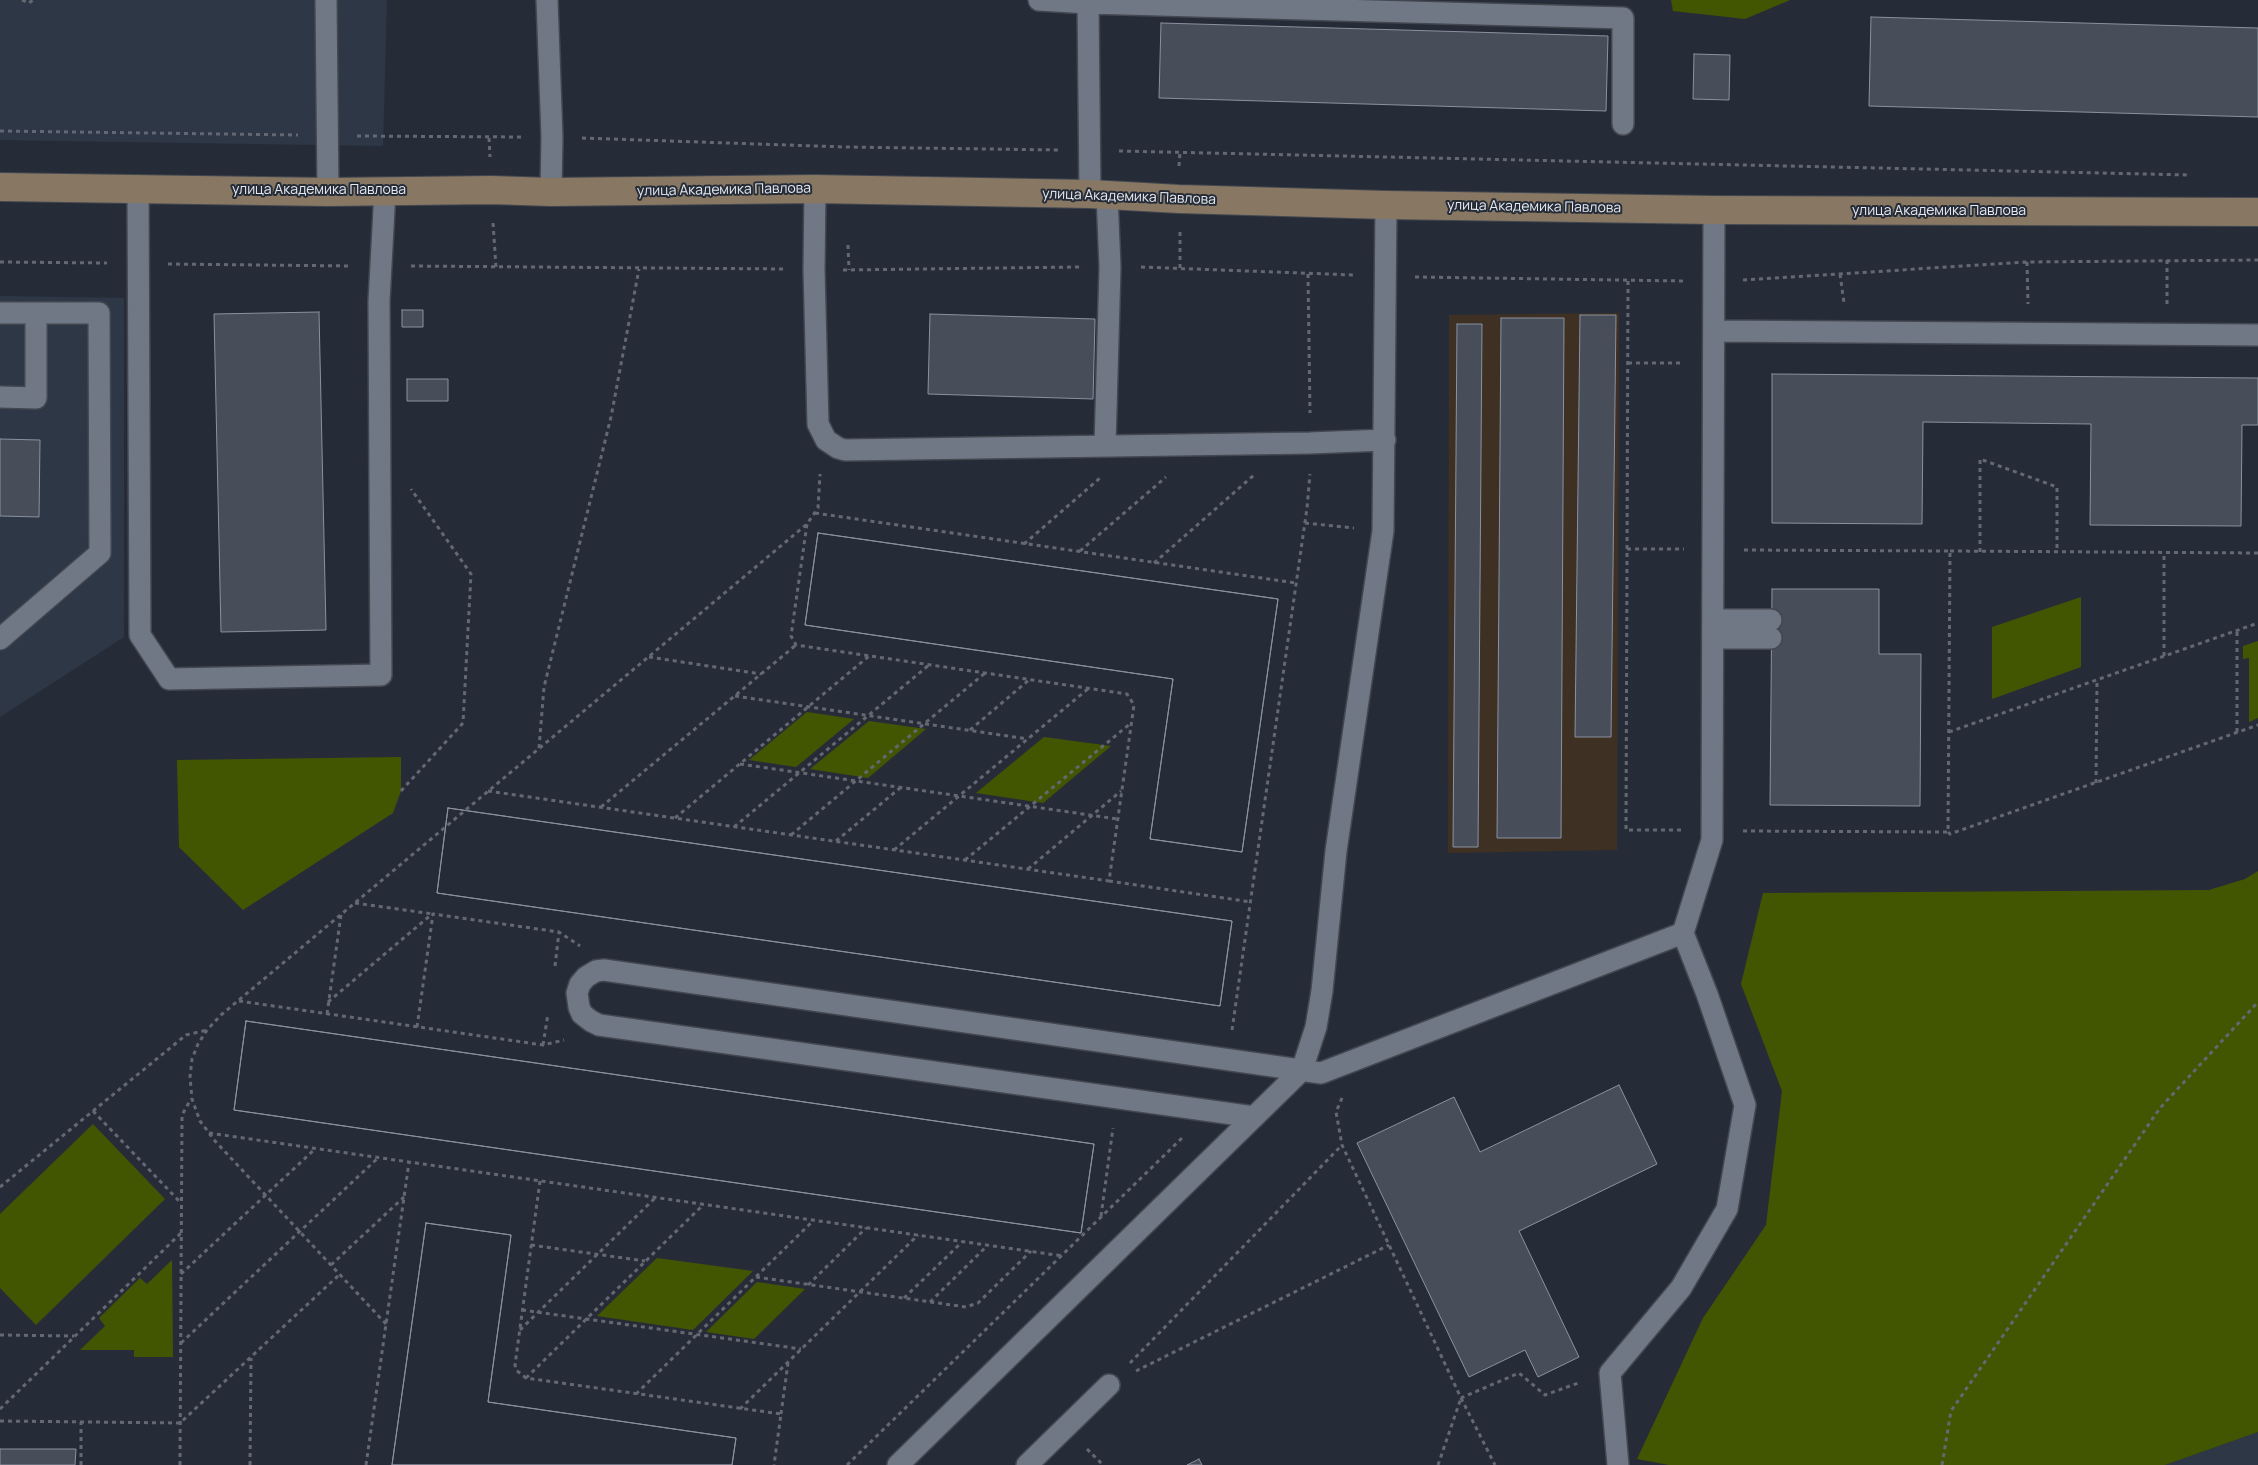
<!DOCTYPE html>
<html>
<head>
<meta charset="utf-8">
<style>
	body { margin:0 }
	canvas { display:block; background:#262c37 }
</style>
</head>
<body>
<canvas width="2258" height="1465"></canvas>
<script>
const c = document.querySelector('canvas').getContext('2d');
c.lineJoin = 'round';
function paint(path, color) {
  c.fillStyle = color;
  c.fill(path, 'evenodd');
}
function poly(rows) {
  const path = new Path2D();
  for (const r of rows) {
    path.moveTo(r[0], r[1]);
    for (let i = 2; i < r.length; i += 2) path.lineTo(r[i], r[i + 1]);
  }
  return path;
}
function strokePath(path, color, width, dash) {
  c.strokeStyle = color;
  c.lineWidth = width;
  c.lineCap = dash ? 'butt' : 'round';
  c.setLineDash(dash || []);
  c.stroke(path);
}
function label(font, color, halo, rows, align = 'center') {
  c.font = font + ' Manrope,sans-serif';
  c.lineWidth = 4;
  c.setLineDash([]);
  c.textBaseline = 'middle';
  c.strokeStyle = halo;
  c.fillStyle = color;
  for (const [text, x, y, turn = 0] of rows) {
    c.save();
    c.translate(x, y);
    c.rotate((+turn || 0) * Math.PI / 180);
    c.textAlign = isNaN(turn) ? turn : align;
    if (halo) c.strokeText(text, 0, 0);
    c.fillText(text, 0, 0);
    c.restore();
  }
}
paint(poly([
	[1619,313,1617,850,1448,853,1449,315]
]), '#3e3023');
paint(poly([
	[0,0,387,0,383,146,0,140],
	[0,296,124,298,124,637,0,717],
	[2258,1432,2258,1465,2165,1465]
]), '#2e3746');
paint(poly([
	[1671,0,1790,0,1745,19,1673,11],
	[2081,597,2081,667,1992,699,1992,627],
	[2258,641,2258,718,2249,722,2249,658,2243,659,2243,646],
	[807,712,854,719,796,767,749,760],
	[869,721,926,729,868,778,810,769],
	[1044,737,1111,746,1043,803,976,793],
	[401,757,401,791,393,813,243,910,179,847,177,760],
	[2258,871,2258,1432,2165,1465,1669,1465,1637,1459,1703,1318,1766,1225,1782,1091,1741,984,1763,893,2209,890,2245,879],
	[93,1124,165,1199,36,1325,0,1288,0,1214],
	[657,1258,753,1271,693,1330,597,1316],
	[172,1260,173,1357,134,1357,134,1350,80,1350,105,1326,99,1318,140,1278,147,1284],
	[757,1282,805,1289,754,1339,706,1332]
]), '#425602');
const building = poly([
	[1871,17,2258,28,2258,117,1869,106,1871,17],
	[1161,23,1608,36,1606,111,1159,98,1161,23],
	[1694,54,1730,55,1729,100,1693,99,1694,54],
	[402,310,423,310,423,327,402,327,402,310],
	[319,312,326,630,221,632,214,314,319,312],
	[930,314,1095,319,1093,399,928,394,930,314],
	[1580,315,1616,315,1611,737,1575,737,1580,315],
	[1501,318,1564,318,1561,838,1497,838,1501,318],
	[1457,324,1482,324,1478,847,1453,847,1457,324],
	[1772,374,2258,378,2258,425,2242,425,2241,526,2090,525,2091,424,1923,422,1922,524,1772,523,1772,374],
	[407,379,448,379,448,401,407,401,407,379],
	[0,439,40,440,39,517,0,516,0,439],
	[818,533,1278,599,1242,852,1150,839,1173,679,805,625,818,533],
	[818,533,1278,599,1242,852,1150,839,1173,679,805,625,818,533],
	[1772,589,1879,589,1879,654,1921,654,1920,806,1770,805,1772,589],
	[448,808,1232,921,1220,1006,437,893,448,808],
	[448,808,1232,921,1220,1006,437,893,448,808],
	[246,1021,1094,1144,1081,1233,234,1110,246,1021],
	[246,1021,1094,1144,1081,1233,234,1110,246,1021],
	[1619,1085,1657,1164,1519,1231,1579,1357,1538,1377,1525,1350,1469,1377,1357,1143,1454,1097,1480,1152,1619,1085],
	[426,1223,511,1235,488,1402,736,1438,732,1465,392,1465,426,1223],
	[426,1223,511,1235,488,1402,736,1438,732,1465,392,1465,426,1223],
	[0,1449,76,1449,75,1465,0,1465,0,1449],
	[1199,1459,1202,1465,1187,1465,1199,1459]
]);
paint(building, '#474e5a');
strokePath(building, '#8b919f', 1);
const lane = poly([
	[326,0,328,192],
	[547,0,552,137,551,192],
	[1039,0,1088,3],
	[138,188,140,635,169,679,381,675,379,301,385,191],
	[815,189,814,270,818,424,826,440,838,448,845,450,1310,443,1385,440],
	[1090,194,1088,3,1623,18,1623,124],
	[0,313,99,313,100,553,0,639],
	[1715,331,2258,335],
	[0,397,36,398,36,314],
	[1105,446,1110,267,1107,195],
	[1713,620,1771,620],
	[1713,638,1771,638],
	[1254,1117,599,1025,591,1021,582,1014,579,1007,577,993,580,984,586,977,596,971,604,970,1321,1073,1683,933,1712,840,1714,210],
	[898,1465,1302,1070,1316,1027,1322,991,1336,851,1383,531,1386,205],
	[1027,1465,1109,1385],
	[1618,1465,1610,1373,1681,1288,1727,1209,1745,1105,1707,994,1683,933]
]);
const secondary = poly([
	[0,187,328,192,491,190,551,192,815,189,1090,194,1179,199,1386,205,1714,210,2258,212]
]);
strokePath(lane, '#424750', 24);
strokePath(secondary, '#424750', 30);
strokePath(poly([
	[22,0,29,3,33,0],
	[0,131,298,135],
	[357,136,523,137],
	[489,138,490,157],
	[582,138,845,147,1060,150],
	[1119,151,2190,175],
	[1179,166,1180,152],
	[493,223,496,267],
	[1180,232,1180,268],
	[848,245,849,270],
	[0,262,107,263],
	[2027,262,2028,304],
	[168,264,352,266],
	[411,266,784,269],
	[1141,267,1354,275],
	[843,270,1079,267],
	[1308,274,1310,413],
	[1840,274,1844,303],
	[1415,277,1684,281],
	[1743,280,2027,262,2258,260],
	[1628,281,1626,830,1682,830],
	[2167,304,2167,260],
	[1628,363,1683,363],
	[815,513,1296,583],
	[1305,523,1354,528],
	[1024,544,1100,478],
	[1627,549,1684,549],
	[1080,551,1166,477],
	[1950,551,2258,553],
	[1980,552,1980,459,2057,487,2057,552],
	[1154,563,1254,475],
	[2164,656,2164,553],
	[649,657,761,674],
	[735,696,1028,739],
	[970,730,1030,679],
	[1949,732,2258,623],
	[2237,732,2237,630],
	[539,748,544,687,611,417,639,269],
	[740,764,1117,819],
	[2096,783,2097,680],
	[401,791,463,723,471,574,411,489],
	[488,791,1109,881,1134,705,1127,694,796,645,791,636,807,524],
	[601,807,796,645],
	[675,818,869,656],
	[734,827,929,665],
	[1743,831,1948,832,1950,551,1743,550],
	[1948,832,1950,834,2258,725],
	[791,835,985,673],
	[836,841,900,788],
	[894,850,1089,688],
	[965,860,1131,723],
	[1028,869,1121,791],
	[1109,881,1251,902],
	[355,903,433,914],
	[555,966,559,932],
	[239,1001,543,1045,564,1040],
	[328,1002,432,914],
	[327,1014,341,915],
	[417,1027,433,914,559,932,580,946],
	[1232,1030,1307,508,1310,474],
	[543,1045,548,1014],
	[1342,1098,1336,1112,1342,1145,1461,1398,1519,1373,1545,1395,1581,1382],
	[93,1111,181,1203],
	[209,1133,409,1162],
	[540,1181,515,1365,516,1370,526,1378,781,1414,774,1465],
	[0,1187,186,1035,207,1030],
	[1101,1216,1113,1128],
	[531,1245,645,1261],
	[331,1265,404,1197],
	[181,1274,315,1149],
	[756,1277,966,1307,978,1303,1031,1251],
	[808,1285,866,1228],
	[904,1298,962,1242],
	[930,1302,988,1245],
	[522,1310,801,1349],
	[386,1324,215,1141,200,1121,192,1099,190,1077,192,1059,198,1044,207,1030,221,1015,807,524,818,508,820,474],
	[520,1330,655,1198],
	[0,1335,74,1336],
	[181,1343,379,1157],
	[1130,1363,1342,1145],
	[1136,1371,1389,1245],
	[526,1378,703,1205],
	[636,1394,814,1220],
	[1461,1398,1495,1465],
	[0,1409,181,1233],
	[740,1409,918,1235],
	[781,1414,788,1363],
	[0,1421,180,1423,340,1274],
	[1087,1449,1103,1465],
	[81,1465,81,1422],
	[180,1465,182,1115,191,1099],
	[250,1465,251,1358],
	[366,1465,409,1162,1063,1256],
	[847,1465,1183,1137],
	[1438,1465,1461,1398],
	[1942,1465,1951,1411,2160,1108,2258,1002]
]), '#636872', 3, [4, 4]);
strokePath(lane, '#717885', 21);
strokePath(secondary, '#887863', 28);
label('14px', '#e5e9f0', '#262c37', [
	["улица Академика Павлова",319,190],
	["улица Академика Павлова",724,190,-1],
	["улица Академика Павлова",1129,197,2],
	["улица Академика Павлова",1534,207,1],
	["улица Академика Павлова",1939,211]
]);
</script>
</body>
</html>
